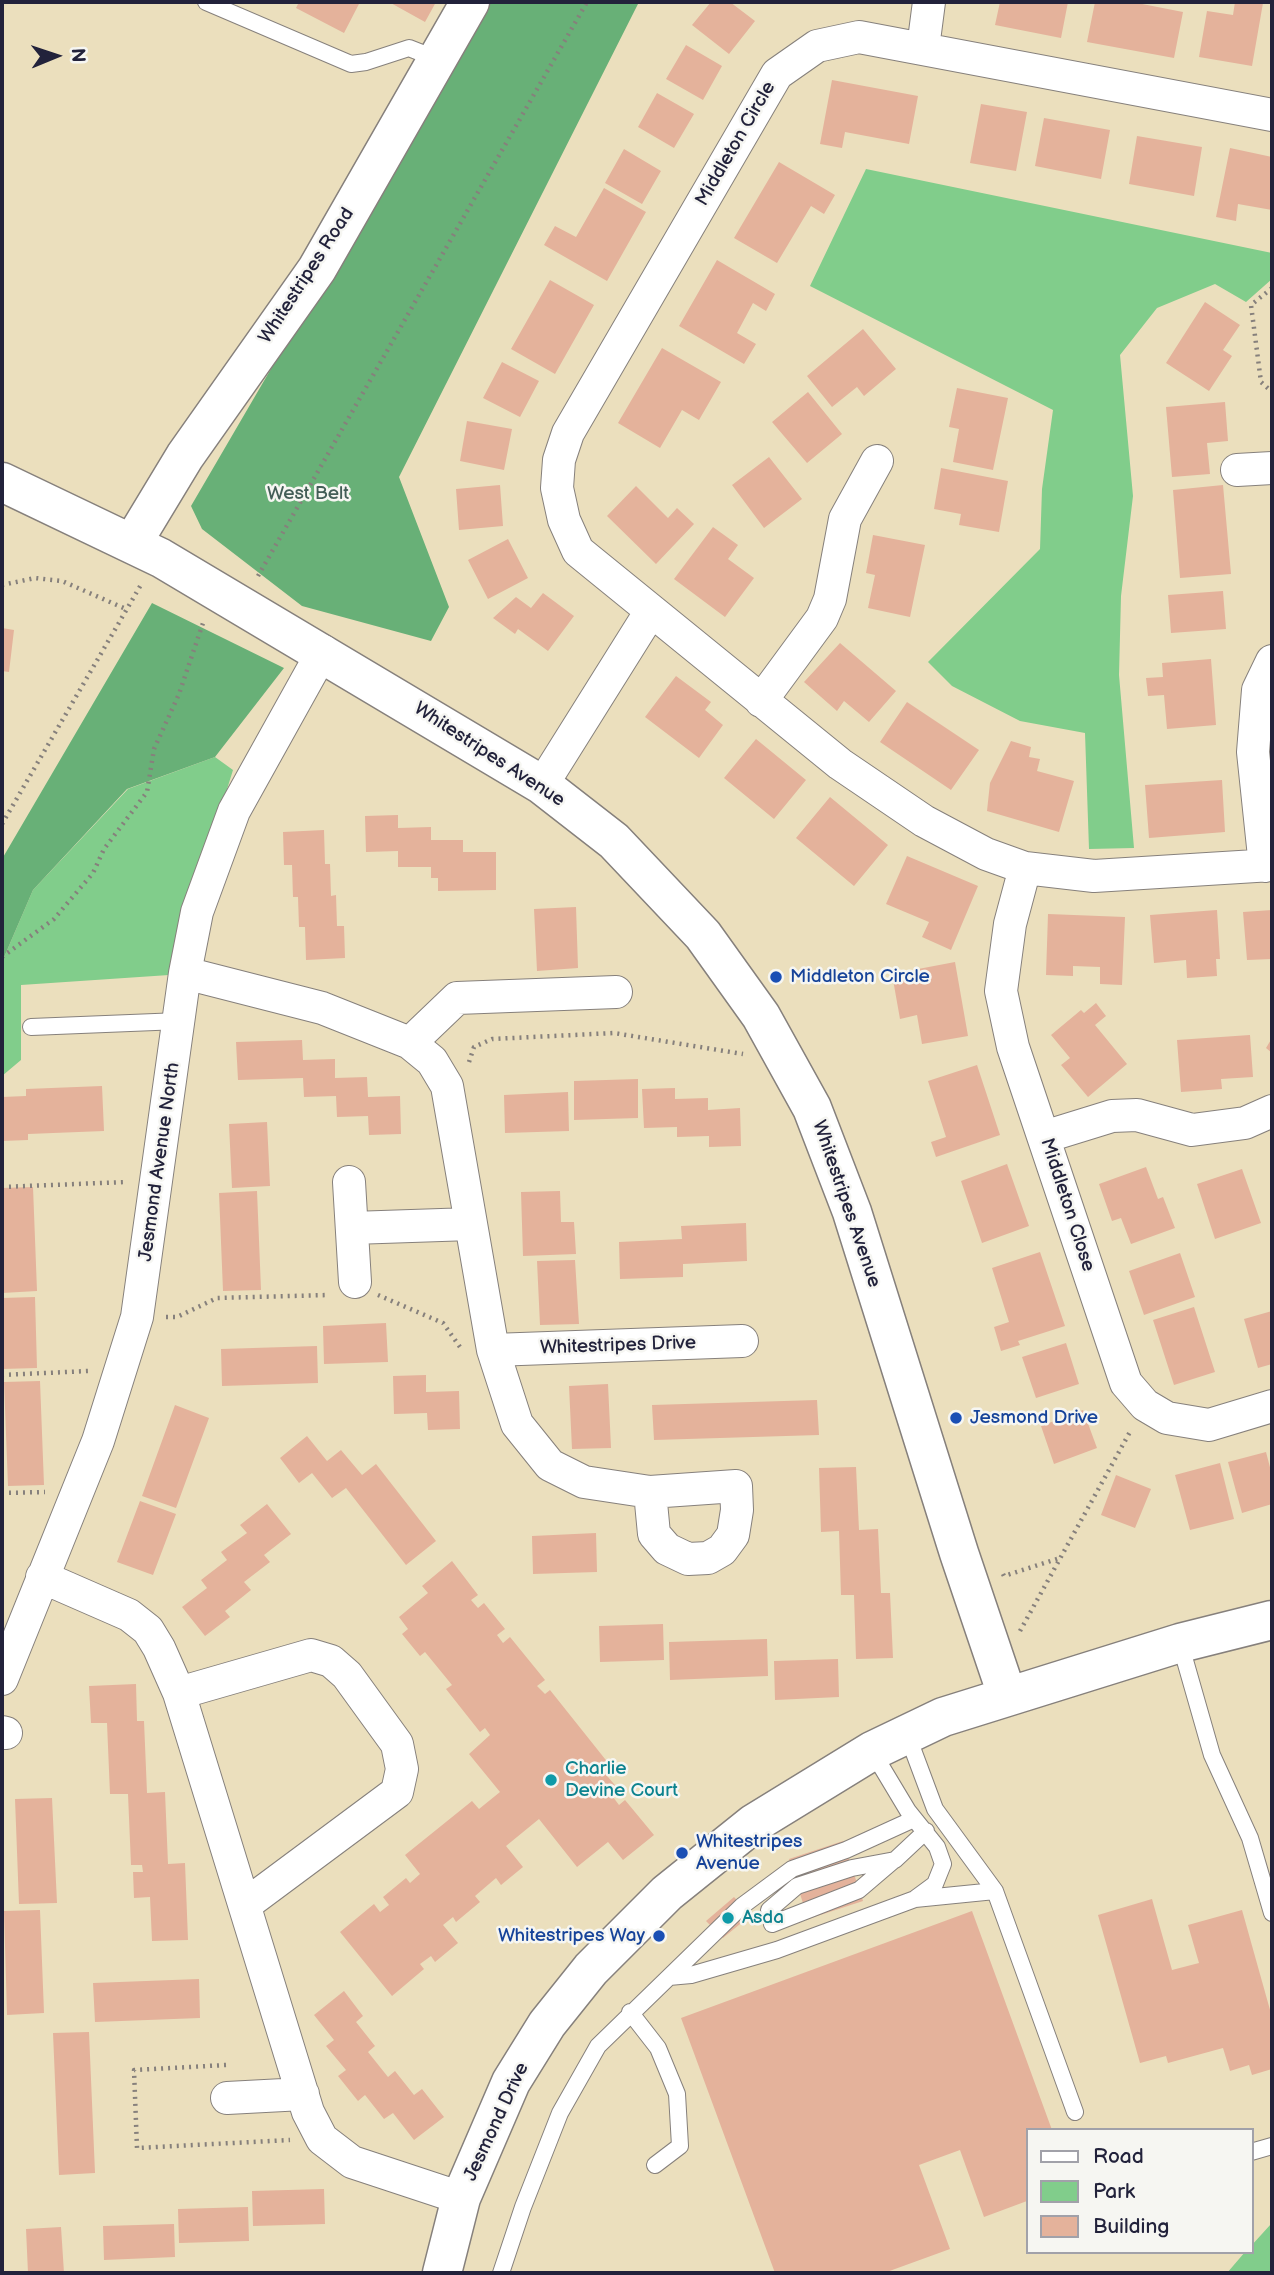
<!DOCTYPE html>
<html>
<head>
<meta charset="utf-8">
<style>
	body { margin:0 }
	#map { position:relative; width:1274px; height:2275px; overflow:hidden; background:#ebdfbd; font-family:"Balsamiq Sans",sans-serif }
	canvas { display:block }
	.frame { position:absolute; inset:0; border:4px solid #22223b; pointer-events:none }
	.legend { position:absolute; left:1026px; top:2128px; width:228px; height:126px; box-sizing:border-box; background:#f6f6f2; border:2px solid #a1a1a9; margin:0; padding:9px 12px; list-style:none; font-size:21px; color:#22223b }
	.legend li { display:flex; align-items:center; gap:14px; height:35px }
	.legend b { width:35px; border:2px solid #a1a1a9 }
	.north { position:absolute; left:21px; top:21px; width:70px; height:70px; -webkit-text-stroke:5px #f6f6f2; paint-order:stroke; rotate:88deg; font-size:19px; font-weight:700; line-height:28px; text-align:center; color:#22223b }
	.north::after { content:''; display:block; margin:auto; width:24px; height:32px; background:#22223b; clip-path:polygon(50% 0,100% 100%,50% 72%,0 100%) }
</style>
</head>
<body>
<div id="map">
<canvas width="1274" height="2275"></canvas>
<div class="frame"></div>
<ul class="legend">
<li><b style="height:9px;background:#fff"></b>Road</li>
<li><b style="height:19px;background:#81cd8b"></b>Park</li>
<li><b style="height:19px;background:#e4b29b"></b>Building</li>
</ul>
<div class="north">N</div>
</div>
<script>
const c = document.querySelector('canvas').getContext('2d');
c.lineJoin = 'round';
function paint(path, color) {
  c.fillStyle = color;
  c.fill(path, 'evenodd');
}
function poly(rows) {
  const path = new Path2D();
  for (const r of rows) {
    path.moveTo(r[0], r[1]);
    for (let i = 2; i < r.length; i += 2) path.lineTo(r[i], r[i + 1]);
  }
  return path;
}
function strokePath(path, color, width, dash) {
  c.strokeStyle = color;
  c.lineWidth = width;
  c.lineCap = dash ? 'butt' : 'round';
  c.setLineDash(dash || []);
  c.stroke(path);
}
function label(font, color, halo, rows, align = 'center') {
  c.font = font + ' "Balsamiq Sans",sans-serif';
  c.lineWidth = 5;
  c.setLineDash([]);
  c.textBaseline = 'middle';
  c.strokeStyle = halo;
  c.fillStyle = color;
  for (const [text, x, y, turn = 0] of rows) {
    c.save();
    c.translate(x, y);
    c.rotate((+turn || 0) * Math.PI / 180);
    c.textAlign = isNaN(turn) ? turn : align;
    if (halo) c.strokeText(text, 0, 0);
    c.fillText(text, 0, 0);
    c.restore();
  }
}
paint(poly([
	[866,169,1272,253,1272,279,1246,302,1215,284,1157,308,1120,355,1133,496,1121,596,1119,675,1134,848,1089,849,1085,733,1020,721,952,686,928,662,1040,549,1042,489,1053,410,810,286],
	[215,757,233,770,169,975,21,985,21,1060,2,1076,2,962,33,890,128,789],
	[1271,2224,1272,2273,1227,2273,1245,2252,1251,2252,1251,2246]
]), '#81cd8b');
paint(poly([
	[485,2,639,2,399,477,449,607,431,641,302,606,202,529,191,506],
	[152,603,284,668,215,757,127,789,33,890,2,962,2,859]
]), '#68b077');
paint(poly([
	[299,2,360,2,344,33,296,8],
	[389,2,436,2,425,22],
	[711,2,730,2,755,21,729,54,692,25],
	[1000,2,1068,2,1061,38,995,25],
	[1095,2,1132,2,1183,12,1174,58,1087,42],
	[1235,2,1263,3,1252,66,1199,57,1207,11,1233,15],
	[686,45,722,66,703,100,666,79],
	[832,80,918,96,909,144,845,132,842,148,820,144],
	[657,93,694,114,674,148,638,127],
	[981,104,1027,112,1016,171,970,163],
	[1044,118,1110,130,1101,179,1035,166],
	[1137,136,1202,147,1194,196,1129,184],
	[1230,148,1272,157,1272,210,1238,204,1236,221,1216,217],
	[624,149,661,171,642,204,605,183],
	[779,162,835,195,824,214,811,206,777,263,734,238],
	[604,188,646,212,607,281,544,245,555,226,576,237],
	[717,260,775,294,766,311,753,303,737,333,756,344,744,364,679,326],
	[550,280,594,305,555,374,511,349],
	[1205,302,1240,325,1223,350,1232,356,1209,391,1166,363],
	[863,329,896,369,864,396,857,387,832,407,807,376],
	[662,348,721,382,699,420,682,410,660,448,618,423],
	[502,362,539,381,520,417,483,398],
	[957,388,1008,398,993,470,953,462,959,429,949,427],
	[808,392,842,434,807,463,772,422],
	[1225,402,1228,441,1207,443,1210,474,1172,477,1166,407],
	[467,421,512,429,504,470,460,461],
	[769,457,802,499,764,528,732,485],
	[941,468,1008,481,999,532,959,525,961,514,934,509],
	[500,485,503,526,459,530,456,489],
	[1223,485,1231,574,1180,578,1173,490],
	[636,486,668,518,677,508,694,524,656,564,607,516],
	[713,527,738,545,728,559,754,578,725,617,674,579],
	[873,535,925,545,910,617,868,608,875,575,866,573],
	[508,539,528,578,488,599,468,560],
	[1223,591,1226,629,1171,633,1168,595],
	[543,593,574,616,548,651,518,629,515,634,493,618,516,597,531,608],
	[2,628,14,630,9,672,2,671],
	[840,643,896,691,869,722,844,701,837,711,804,682],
	[1211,659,1216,725,1167,729,1164,695,1148,696,1146,678,1163,677,1162,663],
	[676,676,711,702,705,710,723,725,699,758,645,717],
	[907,702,979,750,951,790,880,742],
	[756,739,806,780,774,819,724,778],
	[1011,741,1031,747,1029,757,1040,759,1037,771,1074,781,1059,832,987,811,990,783],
	[1222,780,1225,832,1149,838,1145,785],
	[830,797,888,845,854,886,796,838],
	[398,815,398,828,431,827,431,840,463,840,463,852,496,852,496,890,438,891,438,878,431,878,431,867,398,867,398,851,366,852,365,816],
	[324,830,325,864,330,864,331,896,336,895,337,926,344,926,345,958,306,960,305,927,299,927,298,897,293,897,292,865,284,865,283,832],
	[907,856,978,886,951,950,922,937,929,922,886,904],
	[576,907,578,968,537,971,534,909],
	[1217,910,1220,959,1216,959,1217,976,1187,978,1186,960,1154,963,1150,915],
	[1272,910,1272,959,1247,960,1243,912],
	[1048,914,1125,917,1122,985,1100,984,1100,967,1073,966,1073,976,1046,975],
	[955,962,968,1036,922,1044,917,1015,900,1019,892,974],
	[1096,1003,1106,1016,1095,1025,1127,1064,1088,1097,1061,1065,1070,1058,1051,1035,1081,1010,1084,1013],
	[1250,1035,1253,1077,1221,1079,1222,1089,1181,1092,1177,1040],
	[1272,1038,1272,1053,1266,1048],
	[302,1040,303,1060,335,1059,335,1078,367,1077,368,1097,400,1096,401,1134,369,1135,368,1116,337,1117,336,1096,304,1097,303,1078,238,1080,236,1042],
	[977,1065,1000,1135,936,1157,931,1142,946,1137,928,1081],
	[638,1079,638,1118,574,1120,574,1081],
	[102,1086,104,1131,28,1134,28,1140,2,1141,2,1097,26,1096,26,1089],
	[675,1088,675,1099,708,1098,708,1110,740,1108,741,1146,709,1147,709,1136,677,1137,677,1127,644,1128,642,1089],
	[568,1092,569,1131,505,1133,504,1095],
	[267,1122,270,1186,232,1188,229,1124],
	[1007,1164,1029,1226,982,1243,961,1181],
	[1146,1167,1158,1199,1163,1197,1175,1228,1131,1244,1121,1218,1112,1221,1099,1184],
	[1242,1169,1261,1223,1215,1239,1197,1184],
	[33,1187,37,1291,2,1293,2,1188],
	[257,1191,261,1290,223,1291,219,1193],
	[560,1191,561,1222,574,1222,576,1254,523,1256,521,1192],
	[746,1223,747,1261,683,1264,683,1277,620,1279,619,1242,682,1239,681,1226],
	[1040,1252,1065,1326,1018,1341,1020,1345,1001,1351,994,1327,1009,1322,992,1268],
	[1180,1253,1195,1297,1144,1315,1129,1271],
	[575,1260,579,1324,540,1325,537,1261],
	[35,1297,37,1368,2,1369,2,1298],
	[1194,1307,1215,1372,1174,1385,1153,1320],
	[1272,1311,1272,1364,1258,1368,1244,1319],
	[386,1323,388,1362,324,1364,323,1326],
	[1066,1343,1079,1384,1036,1398,1022,1357],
	[317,1346,318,1383,222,1386,221,1349],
	[426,1375,426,1392,459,1391,460,1429,428,1430,427,1413,394,1414,393,1376],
	[40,1381,44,1485,8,1486,4,1382],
	[608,1384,611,1448,572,1449,569,1386],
	[817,1400,819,1435,654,1440,652,1405],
	[175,1405,209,1418,176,1508,142,1496],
	[1083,1410,1097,1448,1054,1464,1041,1426],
	[307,1436,327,1461,341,1450,362,1475,376,1464,436,1541,406,1565,346,1488,332,1498,312,1473,299,1483,280,1458],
	[1266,1452,1272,1475,1272,1504,1242,1513,1228,1462],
	[1220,1463,1234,1519,1190,1530,1175,1475],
	[856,1467,859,1530,878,1529,881,1593,890,1593,893,1658,856,1659,854,1595,841,1595,839,1531,821,1532,819,1468],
	[1116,1475,1151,1489,1135,1528,1101,1515],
	[140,1501,176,1514,153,1575,117,1562],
	[267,1504,291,1534,264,1555,270,1562,244,1582,251,1590,225,1611,230,1617,205,1636,182,1607,207,1588,201,1580,227,1560,221,1552,247,1533,240,1525],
	[596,1533,597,1572,533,1574,532,1536],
	[452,1561,478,1595,471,1600,478,1608,484,1603,505,1629,497,1635,503,1643,510,1637,545,1680,537,1686,545,1694,550,1690,609,1764,602,1770,620,1791,613,1797,619,1805,625,1800,654,1835,623,1860,608,1842,577,1867,539,1819,506,1846,523,1867,501,1885,496,1878,475,1896,480,1902,456,1922,453,1917,443,1925,458,1943,435,1962,431,1956,420,1964,424,1969,392,1996,340,1932,374,1904,380,1912,389,1905,383,1897,406,1878,410,1883,420,1874,405,1855,472,1801,479,1809,500,1792,469,1754,490,1735,485,1728,480,1732,446,1689,452,1685,425,1652,420,1656,402,1634,408,1629,399,1617,428,1593,422,1586],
	[663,1624,664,1660,600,1662,599,1626],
	[767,1639,768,1676,670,1680,669,1642],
	[838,1659,839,1697,775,1700,774,1661],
	[136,1684,137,1721,144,1721,147,1793,165,1792,168,1864,185,1863,188,1940,152,1941,150,1897,134,1898,133,1872,143,1872,142,1865,131,1865,128,1794,110,1794,107,1723,91,1723,89,1686],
	[52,1798,57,1903,19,1904,15,1799],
	[843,1841,863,1901,808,1919,789,1859],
	[734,1897,751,1915,723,1938,706,1921],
	[1152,1899,1172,1970,1199,1963,1188,1925,1242,1910,1272,2017,1272,2069,1252,2075,1249,2065,1230,2071,1223,2048,1168,2063,1166,2056,1140,2063,1098,1915],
	[40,1910,44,2013,7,2015,4,1911],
	[972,1911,1052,2130,1027,2130,1027,2201,984,2217,960,2150,919,2165,950,2249,884,2273,775,2273,681,2018],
	[199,1979,200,2018,95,2022,93,1983],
	[344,1991,363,2016,356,2022,375,2046,368,2052,388,2077,395,2071,414,2095,422,2089,444,2117,414,2140,393,2113,384,2119,365,2095,358,2101,338,2076,346,2070,326,2046,334,2040,314,2015],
	[89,2032,95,2173,59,2175,53,2033],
	[324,2189,325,2224,253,2226,252,2191],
	[248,2207,249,2241,179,2243,178,2209],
	[174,2224,175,2257,104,2260,103,2226],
	[61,2227,64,2273,28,2273,26,2229]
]), '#e4b29b');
const service = poly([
	[206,2,351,64,366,62,409,48,437,59],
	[31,1027,180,1021],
	[1180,1643,1212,1755,1250,1838,1272,1913],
	[907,1734,935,1809,995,1891,1075,2112],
	[872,1751,908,1811,937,1847,943,1864,935,1884,916,1898],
	[769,1910,797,1886,852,1868,895,1860,926,1831],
	[772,1924,859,1890,893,1861],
	[669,1977,742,1906,792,1869,846,1850,914,1819],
	[630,2012,658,2048,677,2094,680,2146,655,2165],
	[1251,2152,1272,2146],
	[501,2273,523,2207,560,2113,598,2046,669,1977,691,1975,777,1950,915,1899,995,1891]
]);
const minor = poly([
	[923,48,929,2],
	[1272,115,859,37,817,46,777,74,568,433,559,460,557,488,564,520,578,551,840,764,924,821,986,854,1025,868,1094,876,1272,865],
	[1237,470,1272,468],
	[761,701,822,618,830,599,845,519,877,461],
	[542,785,651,611],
	[1265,866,1253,752,1258,690,1272,661],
	[1025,868,1010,924,1001,991,1013,1047,1126,1383,1145,1405,1167,1418,1209,1425,1272,1406],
	[185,973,322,1008,410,1043,432,1061,447,1086,493,1350,517,1424,550,1465,584,1482,650,1492,736,1486,737,1510,733,1535,722,1550,708,1558,688,1559,667,1549,654,1534,650,1492],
	[410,1043,457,998,616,992],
	[1044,1137,1112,1116,1137,1115,1192,1130,1245,1123,1272,1111],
	[349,1182,355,1282],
	[352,1228,471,1224],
	[493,1350,742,1341],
	[42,1577,129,1615,148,1630,159,1648,179,1693,308,2112,322,2139,352,2162,461,2198],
	[2,1679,98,1441,137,1317,185,973,197,912,234,811,323,651],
	[179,1693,311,1655,331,1661,347,1675,397,1744,402,1769,397,1792,245,1905],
	[2,1732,6,1733],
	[227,2098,303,2094]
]);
const tertiary = poly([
	[2,482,161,558,542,785,614,841,703,935,761,1016,812,1108,852,1212,959,1553,1007,1695],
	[133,542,185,456,317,269,470,2],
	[442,2273,461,2198,511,2082,547,2024,591,1969,667,1893,753,1824,872,1751,943,1717,1180,1643,1272,1620]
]);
strokePath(service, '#86807c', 18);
strokePath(minor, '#86807c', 34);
strokePath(tertiary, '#86807c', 41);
strokePath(poly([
	[1272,288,1251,305,1261,382,1272,392],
	[258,576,587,2],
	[2,585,35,578,62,581,126,609],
	[2,824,142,583],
	[2,957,54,919,93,873,104,849,147,792,154,749,179,694,203,623],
	[469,1062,474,1047,492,1039,614,1033,743,1054],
	[2,1187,126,1182],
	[378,1295,443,1323,460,1347],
	[166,1317,177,1317,217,1298,328,1295],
	[2,1375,88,1371],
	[2,1493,45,1492],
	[1003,1574,1004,1576,1060,1558],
	[1020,1631,1131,1430],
	[226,2065,134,2070,137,2148,290,2140]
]), '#86807c', 4.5, [2, 5]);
strokePath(service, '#fff', 16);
strokePath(minor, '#fff', 32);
strokePath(tertiary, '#fff', 38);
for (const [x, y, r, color] of [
	[776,977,7,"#1a4fb4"],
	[956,1418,7,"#1a4fb4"],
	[551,1780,7,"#0f9aa8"],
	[682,1853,7,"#1a4fb4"],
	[728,1918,7,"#0f9aa8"],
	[659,1936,7,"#1a4fb4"]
]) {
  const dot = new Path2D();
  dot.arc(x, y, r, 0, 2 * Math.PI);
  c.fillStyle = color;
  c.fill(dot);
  strokePath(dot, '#f6f6f2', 2.5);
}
label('19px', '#22223b', '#f6f6f2', [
	["Middleton Circle",736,144,-60],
	["Whitestripes Road",307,276,-57],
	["Whitestripes Avenue",489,755,33],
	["Jesmond Avenue North",160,1162,-82],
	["Whitestripes Avenue",846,1204,71],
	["Middleton Close",1067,1205,72],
	["Whitestripes Drive",618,1346,-2],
	["Jesmond Drive",497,2122,-65]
]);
label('19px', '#435e57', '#f6f6f2', [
	["West Belt",308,494]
]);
label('19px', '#164399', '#f6f6f2', [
	["Middleton Circle",790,977],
	["Jesmond Drive",970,1418],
	["Whitestripes",696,1842],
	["Avenue",696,1864],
	["Whitestripes Way",645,1936,"right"]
], 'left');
label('19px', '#0d838f', '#f6f6f2', [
	["Charlie",565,1769],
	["Devine Court",565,1791],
	["Asda",742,1918]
], 'left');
</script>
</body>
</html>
